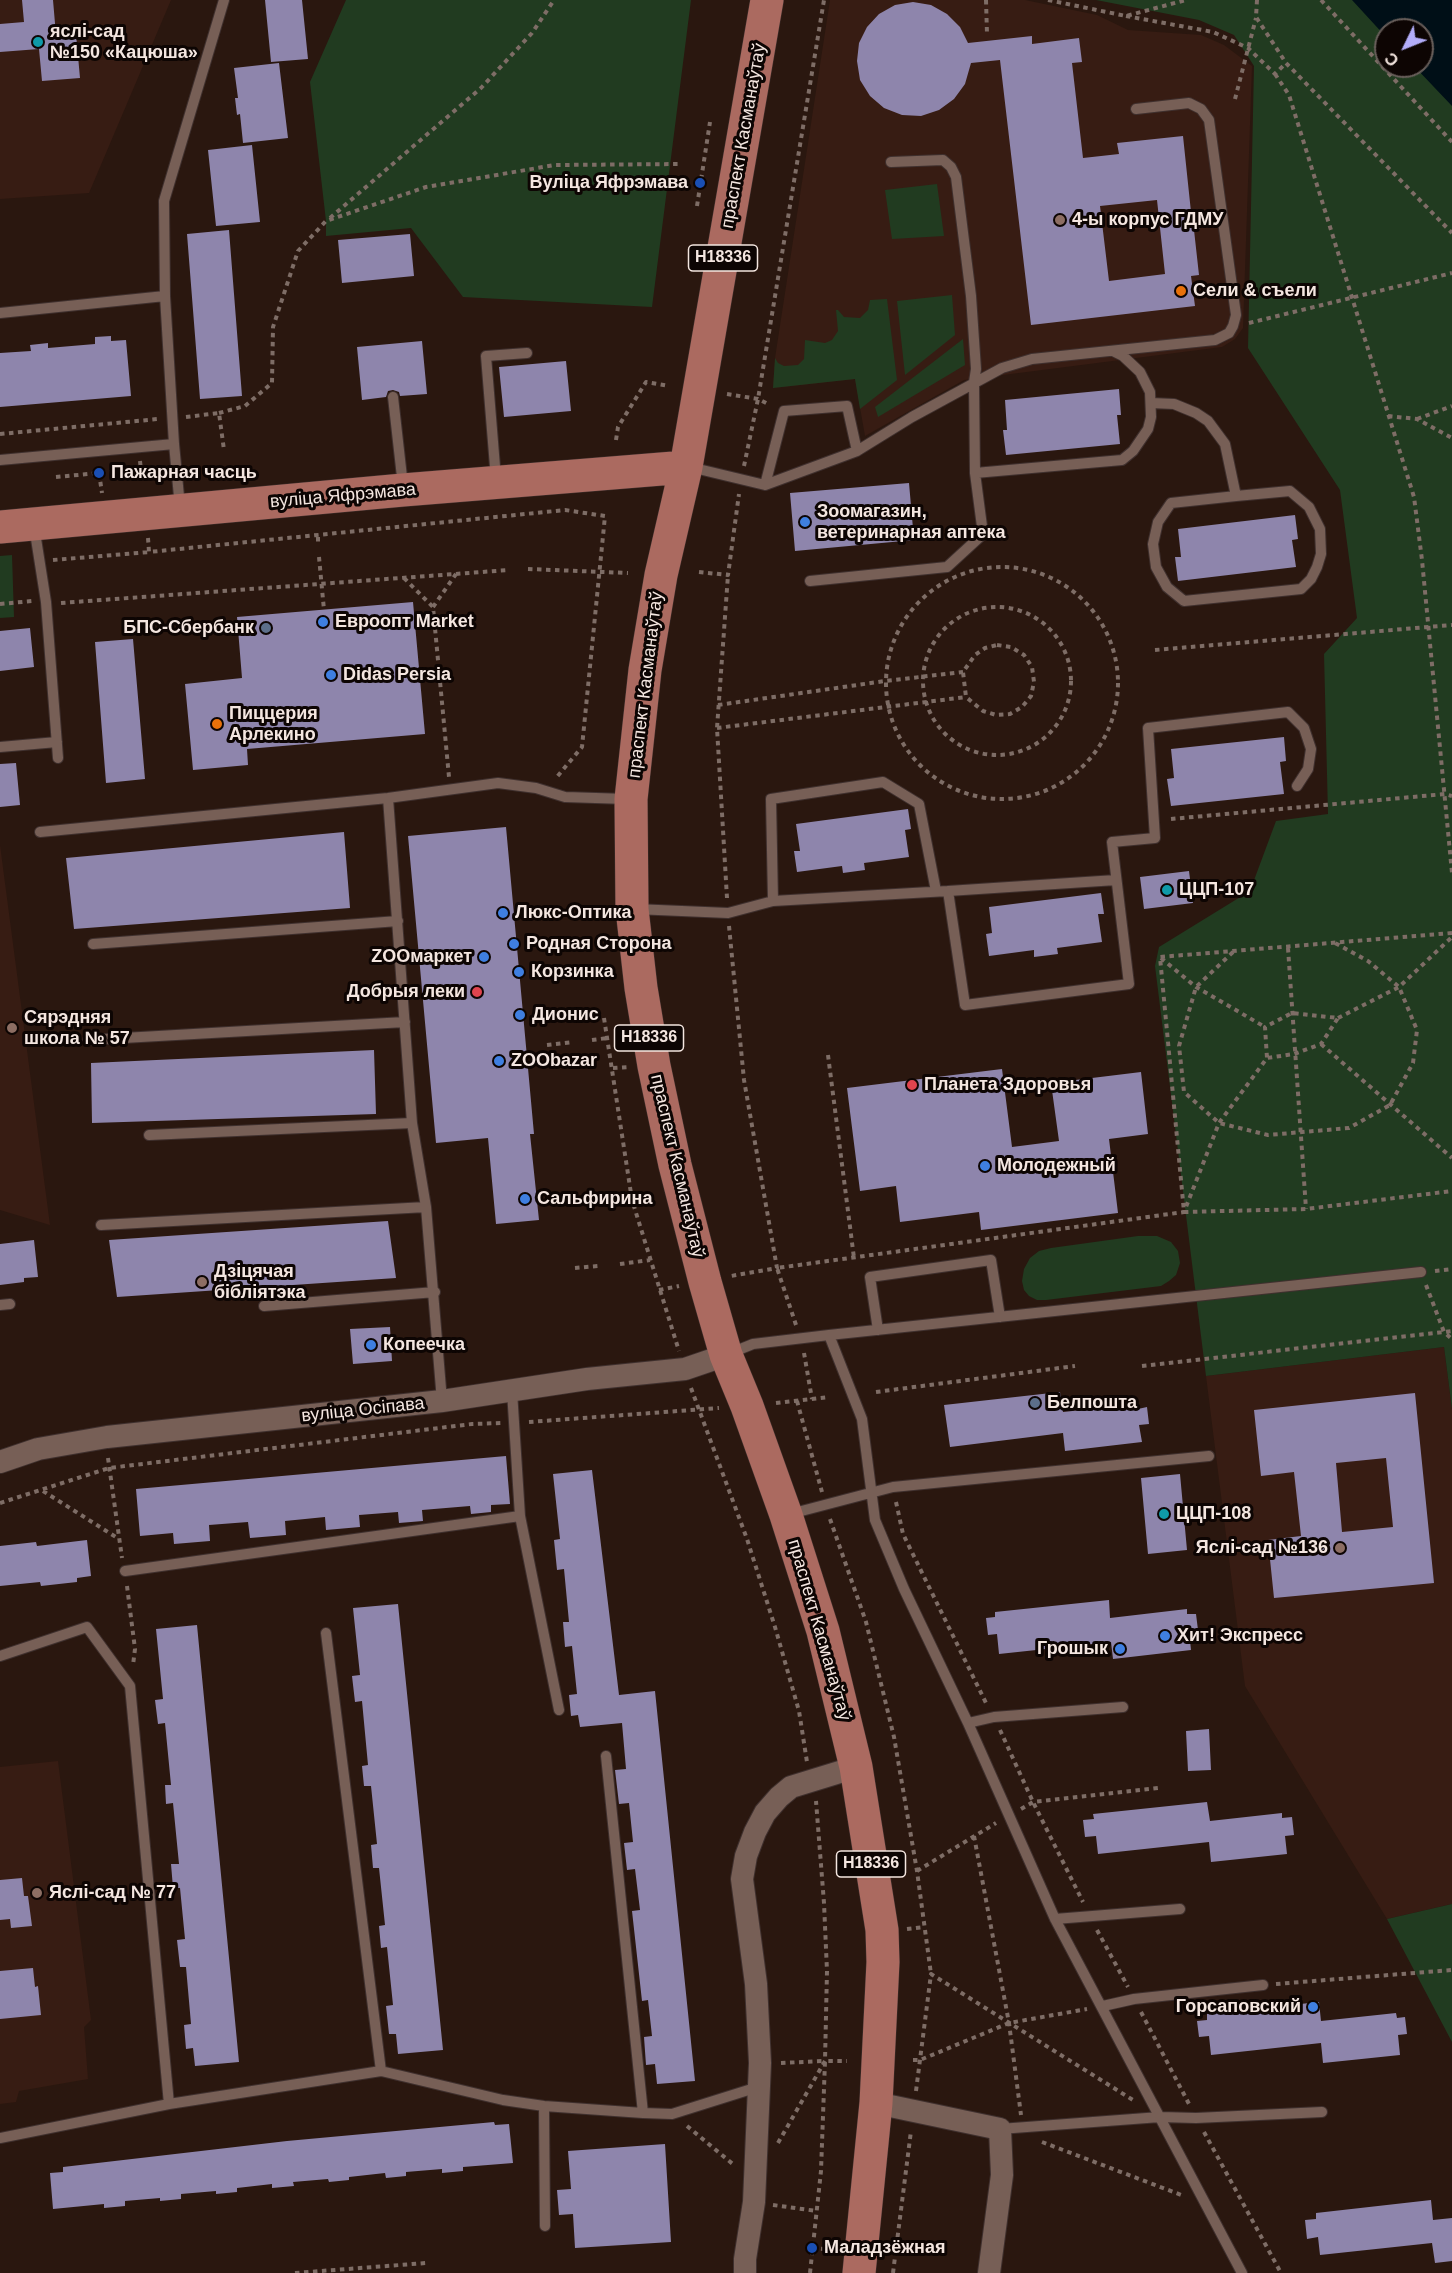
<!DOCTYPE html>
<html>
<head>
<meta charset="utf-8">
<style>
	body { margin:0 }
	#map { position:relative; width:1452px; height:2273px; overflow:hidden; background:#2a170f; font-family:Arial,sans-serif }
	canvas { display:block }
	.north { position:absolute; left:1374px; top:18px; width:60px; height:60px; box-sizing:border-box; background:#0d0503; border:2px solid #695f5b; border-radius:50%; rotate:227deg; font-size:16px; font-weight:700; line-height:24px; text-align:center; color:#f4e6e0 }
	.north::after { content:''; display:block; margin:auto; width:21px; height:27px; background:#b2adf9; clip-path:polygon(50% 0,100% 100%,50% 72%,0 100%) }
</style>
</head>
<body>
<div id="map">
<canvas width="1452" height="2273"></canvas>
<div class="north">С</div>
</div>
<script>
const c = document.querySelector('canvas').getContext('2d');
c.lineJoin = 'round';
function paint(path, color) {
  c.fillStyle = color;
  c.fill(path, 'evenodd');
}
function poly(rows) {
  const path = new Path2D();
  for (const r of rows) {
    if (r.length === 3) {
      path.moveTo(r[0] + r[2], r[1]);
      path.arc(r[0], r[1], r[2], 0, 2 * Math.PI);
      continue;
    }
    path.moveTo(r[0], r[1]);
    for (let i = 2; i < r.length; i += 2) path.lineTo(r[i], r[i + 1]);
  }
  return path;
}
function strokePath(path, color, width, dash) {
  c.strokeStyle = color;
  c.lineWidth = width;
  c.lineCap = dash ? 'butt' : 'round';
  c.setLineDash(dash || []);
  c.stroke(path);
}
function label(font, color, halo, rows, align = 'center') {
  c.font = font + ' Arial,sans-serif';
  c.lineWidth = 6;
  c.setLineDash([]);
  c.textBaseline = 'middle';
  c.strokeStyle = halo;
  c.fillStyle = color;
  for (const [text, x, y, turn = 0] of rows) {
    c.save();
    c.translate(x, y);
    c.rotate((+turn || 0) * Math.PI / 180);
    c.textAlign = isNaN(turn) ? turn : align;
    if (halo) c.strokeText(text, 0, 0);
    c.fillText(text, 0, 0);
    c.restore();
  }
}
paint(poly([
	[0,0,171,0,89,193,0,199],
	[830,0,1025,0,1097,15,1128,30,1201,35,1224,45,1252,66,1243,328,1235,339,1222,347,964,380,865,436,855,379,773,388,775,358],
	[0,845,50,1225,0,1210],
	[1444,1347,1452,1409,1452,1904,1387,1919,1245,1686,1206,1376],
	[58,1761,91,2020,84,2027,88,2079,19,2091,16,2102,0,2104,0,1767]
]), '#371c13');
paint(poly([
	[346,0,691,0,652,307,463,297,411,228,326,236,326,221,310,82],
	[1096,0,1452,0,1452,1409,1444,1347,1206,1376,1155,966,1159,947,1250,891,1276,821,1328,814,1324,654,1357,618,1340,490,1248,348,1254,66,1234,35,1199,20],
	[1386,30,1422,30,1422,66,1386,66],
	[937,184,944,236,892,239,885,190],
	[952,295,955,335,905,375,897,301],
	[887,299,897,380,860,409,855,379,773,388,775,358,778,363,784,366,798,365,804,359,805,340,825,343,832,340,838,331,836,310,838,310,844,317,860,318,868,310,870,300],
	[963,339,965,365,878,417,875,407],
	[12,555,14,617,0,618,0,556],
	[1138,1236,1157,1236,1171,1242,1178,1251,1180,1263,1176,1275,1169,1281,1161,1286,1046,1300,1037,1300,1029,1296,1024,1290,1022,1281,1024,1269,1030,1258,1039,1251,1051,1248],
	[1452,1904,1452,2042,1387,1919]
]), '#213b20');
paint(poly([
	[1352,0,1452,0,1452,106,1414,66,1422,66,1422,30,1386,30,1386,37]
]), '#000f17');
paint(poly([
	[22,0,53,0,56,35,76,34,80,78,42,81,39,49,0,52,0,24,24,22],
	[265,0,302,0,308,59,271,62],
	[913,2,931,5,947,14,960,27,968,43,1032,36,1032,44,1079,38,1082,62,1072,63,1083,158,1119,154,1117,143,1183,136,1191,212,1198,211,1200,229,1194,230,1199,275,1191,276,1195,306,1031,325,1000,60,971,63,965,84,954,99,939,110,921,116,902,115,884,108,870,96,860,80,857,61,859,43,867,27,879,14,895,5],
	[1157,200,1165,274,1109,281,1100,206],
	[279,63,288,138,243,143,240,114,237,115,235,98,238,98,234,68],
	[252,145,260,222,216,226,208,150],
	[229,230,242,396,200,399,187,234],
	[410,234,414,276,342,283,338,240],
	[111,336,111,341,126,340,131,396,0,407,0,353,31,351,30,345,48,343,48,348,95,344,95,337],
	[422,341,427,394,400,396,399,392,393,390,388,391,386,397,362,400,357,347],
	[566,361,571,411,504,417,499,367],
	[1119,389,1121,415,1117,415,1120,444,1006,455,1003,430,1007,430,1005,400],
	[909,483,914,540,795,551,790,493],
	[1295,515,1298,539,1292,540,1296,567,1178,581,1175,557,1181,557,1178,529],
	[413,602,425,734,247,749,248,765,193,770,185,684,242,678,237,617],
	[30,628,34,667,0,671,0,631],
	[133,639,145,779,106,783,95,642],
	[1284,737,1286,761,1280,762,1284,794,1171,806,1167,779,1174,778,1171,749],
	[16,763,20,805,0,807,0,764],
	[908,809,911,829,905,830,909,857,864,863,865,870,843,873,842,866,797,872,794,851,800,851,796,824],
	[506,827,534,1134,530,1134,539,1220,496,1224,488,1138,436,1143,408,836],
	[344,832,350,908,74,929,66,858],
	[1189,871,1193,903,1144,909,1140,877],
	[1101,893,1104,914,1098,914,1102,942,1057,948,1058,954,1034,957,1034,950,989,956,986,934,992,933,989,907],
	[374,1050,376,1114,92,1123,91,1063],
	[1002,1069,1012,1147,1059,1141,1051,1083,1141,1072,1148,1134,1109,1139,1118,1213,981,1230,979,1212,900,1222,896,1186,860,1191,847,1088],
	[388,1221,396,1278,117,1297,109,1240],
	[34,1240,38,1277,24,1278,24,1282,0,1285,0,1244],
	[390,1327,392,1361,353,1364,350,1329],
	[1060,1392,1063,1412,1137,1404,1138,1409,1147,1407,1149,1424,1139,1425,1142,1442,1065,1451,1063,1433,950,1447,944,1405],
	[1415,1393,1434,1583,1274,1598,1268,1540,1301,1536,1294,1472,1261,1476,1254,1410],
	[1386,1458,1393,1527,1342,1532,1336,1463],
	[506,1456,510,1504,491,1505,491,1512,471,1514,470,1506,422,1510,423,1521,399,1523,398,1512,359,1515,360,1527,326,1530,325,1517,285,1521,286,1535,250,1538,248,1522,209,1525,210,1541,174,1544,173,1533,140,1536,136,1489],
	[592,1470,619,1695,655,1691,695,2081,657,2084,655,2064,646,2065,644,2037,652,2036,648,2000,642,2001,632,1911,640,1910,635,1869,627,1870,624,1843,633,1842,629,1803,619,1804,615,1770,626,1769,622,1723,580,1727,578,1715,571,1716,569,1695,577,1694,572,1646,565,1647,563,1622,569,1622,564,1569,557,1570,554,1540,560,1539,553,1474],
	[1180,1474,1187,1550,1148,1554,1141,1478],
	[87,1540,91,1576,77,1578,77,1582,41,1586,40,1582,0,1586,0,1546,36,1542,37,1546],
	[1109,1600,1110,1618,1187,1609,1187,1614,1196,1614,1198,1630,1189,1631,1191,1650,1113,1659,1111,1642,999,1654,997,1634,988,1635,986,1618,995,1617,995,1612],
	[398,1604,443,2050,398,2054,396,2034,389,2034,386,2006,393,2005,387,1947,381,1948,379,1926,385,1925,379,1868,373,1868,371,1845,377,1844,371,1786,364,1786,362,1766,368,1765,362,1701,355,1702,352,1676,360,1675,353,1608],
	[197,1625,239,2062,195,2066,193,2048,186,2049,184,2025,191,2024,186,1967,180,1967,177,1940,185,1939,180,1888,173,1888,171,1864,179,1864,173,1803,166,1804,165,1785,171,1785,165,1723,158,1724,155,1700,163,1699,156,1629],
	[1209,1729,1211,1770,1188,1771,1186,1731],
	[1207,1802,1210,1821,1282,1813,1282,1818,1292,1817,1294,1835,1285,1836,1287,1854,1211,1862,1209,1842,1098,1854,1096,1836,1085,1837,1083,1820,1094,1819,1093,1814],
	[22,1878,24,1896,28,1896,32,1926,11,1928,10,1919,0,1920,0,1880],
	[33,1968,35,1987,38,1986,41,2015,0,2019,0,1971],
	[1319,2002,1321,2021,1396,2013,1397,2018,1405,2017,1407,2034,1398,2035,1400,2055,1323,2063,1321,2043,1211,2055,1209,2036,1199,2037,1197,2021,1207,2020,1207,2014],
	[494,2122,495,2125,509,2124,513,2163,463,2167,463,2171,442,2173,442,2169,406,2172,406,2176,386,2178,385,2173,349,2177,349,2180,329,2182,328,2179,293,2182,294,2186,272,2188,272,2184,237,2188,237,2192,216,2194,216,2191,181,2194,181,2199,160,2201,160,2198,125,2201,125,2206,104,2208,104,2204,53,2209,50,2173,63,2172,63,2167,287,2141],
	[665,2144,671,2242,575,2248,573,2214,559,2215,557,2190,571,2189,568,2151],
	[1431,2200,1433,2220,1452,2218,1452,2261,1435,2263,1432,2243,1320,2255,1318,2237,1307,2239,1305,2220,1316,2219,1316,2213]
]), '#8e85ac');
const lane = poly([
	[165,296,164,201,224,0],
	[0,313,165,296,174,444],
	[393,397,403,486],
	[1151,403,1174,404,1196,413,1208,421,1225,444,1236,496,1290,491,1309,507,1320,529,1321,554,1317,567,1311,579,1301,589,1184,601,1167,587,1156,567,1153,544,1158,522,1171,503,1236,496],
	[0,460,174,444,180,507],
	[690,467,765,485,857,451,912,417,1002,368,1032,359,1215,340,1229,333,1233,326,1236,315,1209,120,1201,109,1189,103,1136,109],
	[975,473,1122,460,1133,451,1148,429,1151,417,1150,392,1140,372,1123,356,1113,351],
	[496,479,486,356,527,353],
	[765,485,784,411,847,406,857,451],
	[34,526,46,602,58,758],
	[810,581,947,567,983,534,975,473,974,382,976,369,971,296,956,177,951,167,943,160,891,162],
	[0,747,57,742],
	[388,798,412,1123,426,1207,442,1401],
	[40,832,388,798,498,783,536,788,565,797,626,799],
	[948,891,1116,880],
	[773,901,771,799,883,782,919,804,936,891],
	[635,909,728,913,773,901,948,891,965,1005,1129,984,1112,842,1155,838,1148,728,1288,712,1304,728,1311,749,1308,769,1297,786],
	[93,944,398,921],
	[88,1040,405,1022],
	[149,1135,412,1123],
	[101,1225,426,1207],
	[0,1305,10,1304],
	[264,1306,435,1292],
	[878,1330,870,1277,991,1260,1000,1317],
	[829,1335,862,1419,875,1520,904,1589,968,1723,1055,1919,1242,2273],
	[728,1354,753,1344,829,1335,1421,1272],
	[790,1514,893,1487,1209,1456],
	[520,1516,559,1710],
	[125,1571,520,1516,512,1391],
	[326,1633,381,2071],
	[0,1656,87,1627,130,1686,169,2104],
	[968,1723,994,1717,1123,1707],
	[606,1756,643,2113],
	[1055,1919,1180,1909],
	[1103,2006,1134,1999,1263,1985],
	[544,2106,545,2226],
	[1000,2129,1160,2117,1196,2118,1322,2112],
	[0,2138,169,2104,381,2071,503,2100,544,2106,643,2113,672,2114,758,2087]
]);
const street = poly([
	[0,1462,38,1449,107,1437,442,1401,587,1379,685,1369,726,1355],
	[876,2103,1000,2129,1002,2175,989,2273],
	[745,2273,745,2259,754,2202,760,2063,756,1984,742,1879,746,1856,755,1832,765,1813,779,1797,791,1787,856,1767]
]);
const primary = poly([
	[767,0,686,467,661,575,645,670,631,799,632,909,641,988,654,1066,675,1165,705,1282,726,1355,747,1406,786,1515,823,1631,856,1767,882,1930,883,1962,876,2103,859,2273],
	[0,527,403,490,686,467]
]);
strokePath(lane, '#3f302e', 12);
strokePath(street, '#3f302e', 24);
strokePath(primary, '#3f302e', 34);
strokePath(poly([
	[986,0,987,34],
	[1048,0,1126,16,1186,0],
	[1257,0,1256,17,1286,63,1452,233],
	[1321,0,1452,142],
	[1126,16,1213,32,1248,48,1275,74,1286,63],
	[1275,74,1289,95,1414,497,1422,560,1452,873],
	[1235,99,1256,18],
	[697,206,710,122],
	[330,218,481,88,532,33,554,0],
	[1249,323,1452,273],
	[727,394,758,399,770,405],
	[219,413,245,406,272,383,273,327,298,251,326,221,426,187,555,165,681,164],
	[1388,416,1417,419,1452,438],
	[186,417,219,413,224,450],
	[1417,419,1452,406],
	[0,434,158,419],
	[616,440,618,427,646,382,669,386],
	[140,461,142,480],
	[744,466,758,399,824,0],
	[99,473,102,493],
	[56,477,141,469],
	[318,537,318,545],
	[148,538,149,552,565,510,605,516,582,747,556,778],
	[319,557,324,610],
	[53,560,149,552],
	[1002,683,116],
	[528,569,628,573],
	[699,572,728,575,739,494],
	[404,578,433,607,449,777],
	[61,603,509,570],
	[0,604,32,601],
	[433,607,456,574],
	[997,681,74],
	[997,645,1011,647,1024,655,1032,667,1034,682,1031,696,1022,707,1010,714,996,715,983,711,966,697,963,672,975,655,985,648,997,645],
	[1155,650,1452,625],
	[718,705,885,681,963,672],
	[717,728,966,697],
	[1171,819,1445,794,1452,796],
	[727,898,717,728,728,575],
	[729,926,744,1080,777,1268,731,1276],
	[1452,933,1160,957,1184,1212,1306,1209,1452,1191],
	[1288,948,1306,1209],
	[1233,952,1196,987,1179,1046,1184,1092,1219,1123,1268,1135,1349,1128,1390,1105,1413,1063,1417,1030,1399,987,1368,961,1335,943],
	[1161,958,1196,987,1265,1027],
	[604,1018,632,1200,679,1351],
	[1338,1018,1399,987,1452,937],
	[592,1040,608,1038],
	[1321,1044,1452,1158],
	[547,1045,573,1042],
	[828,1055,854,1258],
	[613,1068,629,1067],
	[620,1264,650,1260],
	[575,1268,598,1266],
	[1435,1271,1452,1269],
	[1426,1285,1444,1332,1452,1339],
	[659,1290,679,1286],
	[796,1325,777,1268,1184,1212,1219,1123,1267,1058,1265,1027,1292,1013,1338,1018,1321,1044,1294,1054,1267,1058],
	[804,1353,812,1399],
	[1142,1366,1452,1331],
	[691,1388,747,1539,775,1627,799,1711,807,1762],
	[876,1392,1075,1366],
	[797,1401,822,1492],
	[776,1403,829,1397],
	[529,1422,719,1408],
	[108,1458,122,1558],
	[43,1491,119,1539],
	[896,1502,903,1534,987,1705],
	[0,1503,109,1468,472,1424,501,1423],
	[830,1519,866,1622,894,1737,917,1871,931,1974],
	[127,1586,135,1649,133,1665],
	[1000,1730,1033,1802,1083,1902],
	[1021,1809,1033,1802,1158,1788],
	[974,1836,1009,2023,1021,2115],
	[917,1871,996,1823],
	[907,1929,924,1927],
	[1097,1930,1128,1987],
	[1276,1984,1452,1970],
	[1141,2012,1189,2104],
	[913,2060,920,2060,1009,2023,1087,2009],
	[781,2063,824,2061],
	[916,2091,931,1974,1133,2100],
	[687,2126,734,2165],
	[1204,2132,1281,2273],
	[1042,2142,1184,2196],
	[778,2143,825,2061,827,1971,824,1903,816,1801],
	[773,2205,817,2211],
	[812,2248,837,2250],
	[295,2273,426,2263],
	[810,2273,821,2171,825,2061,847,2061],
	[893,2273,911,2131]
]), '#7e6d66', 4, [4.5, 4.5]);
strokePath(lane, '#775f56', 10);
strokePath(street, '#775f56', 22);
strokePath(primary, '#ab6a60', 33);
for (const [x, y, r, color] of [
	[38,42,6,"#0f9aa8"],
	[700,183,6,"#1a4fb4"],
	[1060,220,6,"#8d6e63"],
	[1181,291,6,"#e8710a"],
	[99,473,6,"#1a4fb4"],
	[805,522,6,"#3f7fe0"],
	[323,622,6,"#3f7fe0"],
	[266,628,6,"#5c6f8a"],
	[331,675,6,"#3f7fe0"],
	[217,724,6,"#e8710a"],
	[1167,890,6,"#0f9aa8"],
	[503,913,6,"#3f7fe0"],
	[514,944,6,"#3f7fe0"],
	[484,957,6,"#3f7fe0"],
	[519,972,6,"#3f7fe0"],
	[477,992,6,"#e0444e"],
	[520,1015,6,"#3f7fe0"],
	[12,1028,6,"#8d6e63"],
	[499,1061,6,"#3f7fe0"],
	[912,1085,6,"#e0444e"],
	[985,1166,6,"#3f7fe0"],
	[525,1199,6,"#3f7fe0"],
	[202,1282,6,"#8d6e63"],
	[371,1345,6,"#3f7fe0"],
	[1035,1403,6,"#5c6f8a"],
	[1164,1514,6,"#0f9aa8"],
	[1340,1548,6,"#8d6e63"],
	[1165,1636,6,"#3f7fe0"],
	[1120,1649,6,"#3f7fe0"],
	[37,1893,6,"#8d6e63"],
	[1313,2007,6,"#3f7fe0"],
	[812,2248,6,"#1a4fb4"]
]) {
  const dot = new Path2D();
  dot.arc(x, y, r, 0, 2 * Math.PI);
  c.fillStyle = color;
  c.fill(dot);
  strokePath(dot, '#0d0503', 2);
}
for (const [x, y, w] of [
	[723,258,69],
	[649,1038,69],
	[871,1864,69]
]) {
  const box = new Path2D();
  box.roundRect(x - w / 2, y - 13, w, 26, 4.5);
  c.fillStyle = '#0d0503';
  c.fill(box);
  strokePath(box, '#f4e6e0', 1.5);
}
label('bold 16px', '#f4e6e0', null, [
	["Н18336",723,258],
	["Н18336",649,1038],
	["Н18336",871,1864]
]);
label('bold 18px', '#f4e6e0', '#0d0503', [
	["яслі-сад",50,32],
	["№150 «Кацюша»",50,53],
	["Вуліца Яфрэмава",688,183,"right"],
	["4-ы корпус ГДМУ",1072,220],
	["Сели & съели",1193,291],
	["Пажарная часць",111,473],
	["Зоомагазин,",817,512],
	["ветеринарная аптека",817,533],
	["Евроопт Market",335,622],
	["БПС-Сбербанк",254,628,"right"],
	["Didas Persia",343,675],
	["Пиццерия",229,714],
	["Арлекино",229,735],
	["ЦЦП-107",1179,890],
	["Люкс-Оптика",515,913],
	["Родная Сторона",526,944],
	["ZOOмаркет",472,957,"right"],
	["Корзинка",531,972],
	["Добрыя леки",465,992,"right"],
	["Дионис",532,1015],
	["Сярэдняя",24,1018],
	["школа № 57",24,1039],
	["ZOObazar",511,1061],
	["Планета Здоровья",924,1085],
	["Молодежный",997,1166],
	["Сальфирина",537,1199],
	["Дзіцячая",214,1272],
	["бібліятэка",214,1293],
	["Копеечка",383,1345],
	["Белпошта",1047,1403],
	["ЦЦП-108",1176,1514],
	["Яслі-сад №136",1328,1548,"right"],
	["Хит! Экспресс",1177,1636],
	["Грошык",1108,1649,"right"],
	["Яслі-сад № 77",49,1893],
	["Горсаповский",1301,2007,"right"],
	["Маладзёжная",824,2248]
], 'left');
label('18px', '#f4e6e0', '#0d0503', [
	["праспект Касманаўтаў",744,136,-80],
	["вуліца Яфрэмава",343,496,-5],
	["праспект Касманаўтаў",646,685,-83],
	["праспект Касманаўтаў",677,1166,77],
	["вуліца Осіпава",363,1410,-6],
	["праспект Касманаўтаў",819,1630,74]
]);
</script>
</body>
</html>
